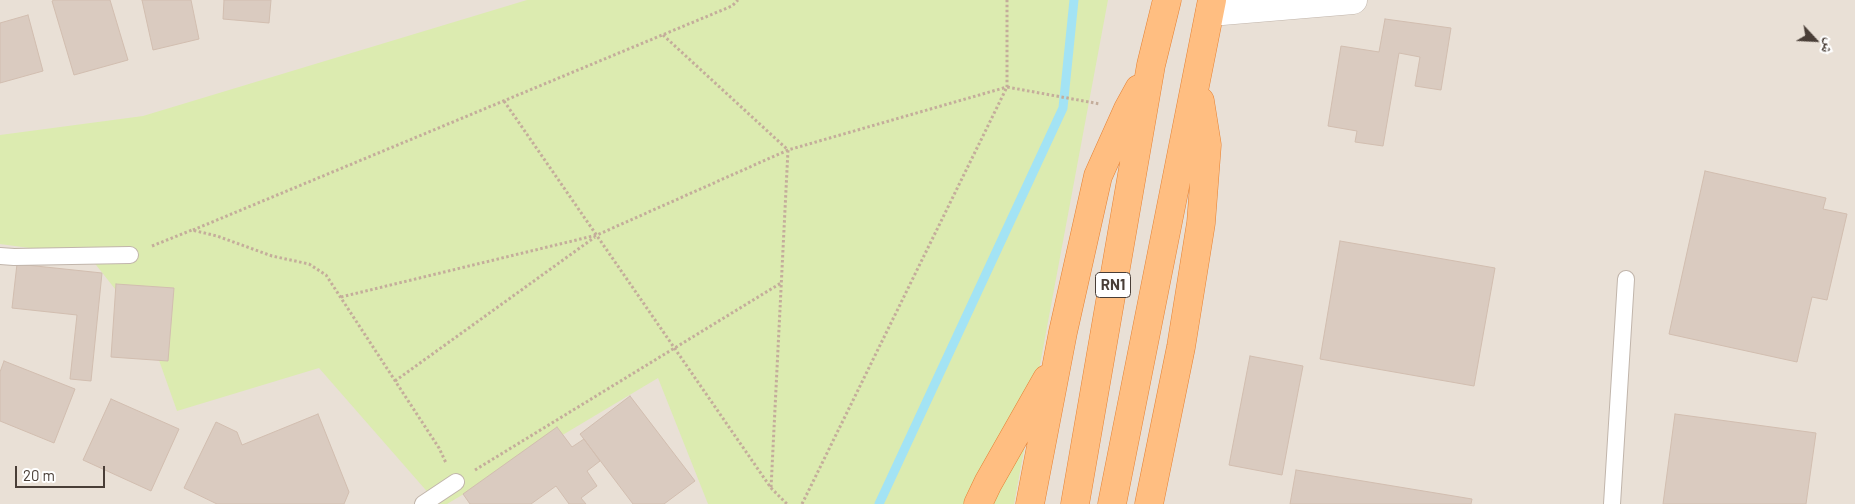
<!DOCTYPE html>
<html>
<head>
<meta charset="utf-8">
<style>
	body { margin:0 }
	#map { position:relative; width:1855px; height:504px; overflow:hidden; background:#f5efe9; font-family:Barlow,"Noto Naskh Arabic",sans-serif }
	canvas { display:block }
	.north { position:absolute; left:1790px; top:15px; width:50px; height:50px; -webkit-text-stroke:4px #fff; paint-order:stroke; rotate:115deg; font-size:14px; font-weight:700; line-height:20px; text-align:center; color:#493e37 }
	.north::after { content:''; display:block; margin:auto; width:18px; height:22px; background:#493e37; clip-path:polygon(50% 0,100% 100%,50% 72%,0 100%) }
	.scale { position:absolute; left:15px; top:466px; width:90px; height:22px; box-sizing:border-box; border:2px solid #493e37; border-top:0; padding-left:6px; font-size:15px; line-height:18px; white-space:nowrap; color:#493e37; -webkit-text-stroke:4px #fff; paint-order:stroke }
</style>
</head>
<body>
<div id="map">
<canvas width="1855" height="504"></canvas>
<div class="north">ش</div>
<div class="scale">20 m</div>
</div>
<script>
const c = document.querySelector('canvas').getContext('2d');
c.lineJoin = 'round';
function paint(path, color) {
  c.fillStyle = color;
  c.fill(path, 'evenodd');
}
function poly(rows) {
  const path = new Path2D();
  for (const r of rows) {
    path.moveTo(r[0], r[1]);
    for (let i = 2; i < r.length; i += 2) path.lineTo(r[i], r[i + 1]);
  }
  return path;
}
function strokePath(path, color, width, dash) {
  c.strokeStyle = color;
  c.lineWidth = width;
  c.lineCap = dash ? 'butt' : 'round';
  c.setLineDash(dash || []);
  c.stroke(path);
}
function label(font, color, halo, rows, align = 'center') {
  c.font = font + ' Barlow,sans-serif';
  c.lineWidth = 4.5;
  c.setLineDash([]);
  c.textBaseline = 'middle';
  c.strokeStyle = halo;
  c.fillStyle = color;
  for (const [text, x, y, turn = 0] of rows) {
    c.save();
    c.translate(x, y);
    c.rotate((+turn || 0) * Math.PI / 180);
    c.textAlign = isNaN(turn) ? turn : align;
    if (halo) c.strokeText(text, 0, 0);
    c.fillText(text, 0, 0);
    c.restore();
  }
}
paint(poly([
	[0,0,1855,0,1855,504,0,504]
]), '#e9e0d6');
paint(poly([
	[527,0,1108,0,1014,504,708,504,658,378,447,504,438,504,319,368,177,411,149,332,89,256,0,244,0,135,143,116]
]), '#dcebb0');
strokePath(poly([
	[879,504,1063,108,1074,0]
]), '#a3e3f4', 9);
const building = poly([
	[54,0,110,0,128,60,74,75,52,1,54,0],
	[142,0,191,0,199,39,153,50,142,0],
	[224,0,271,0,269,23,223,19,224,0],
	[28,15,43,71,0,83,0,23,28,15],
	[1385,19,1451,28,1441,90,1415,86,1420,57,1399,53,1383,146,1355,142,1357,131,1328,126,1341,46,1379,52,1385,19],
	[1705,171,1826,198,1823,209,1847,214,1827,300,1812,297,1797,362,1669,334,1705,171],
	[1340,241,1495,268,1474,386,1320,359,1340,241],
	[17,264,102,273,91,381,70,379,77,315,12,308,17,264],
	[116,284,174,288,168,361,111,357,116,284],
	[1250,356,1303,366,1282,475,1229,465,1250,356],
	[4,361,75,389,54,443,0,421,0,372,4,361],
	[630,396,695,481,664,504,633,504,580,434,630,396],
	[111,399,179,429,151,491,83,460,111,399],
	[318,414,349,492,344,504,217,504,184,488,216,422,237,432,242,445,318,414],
	[1675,414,1816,433,1806,504,1663,504,1675,414],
	[557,427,572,447,584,439,600,461,587,471,597,486,581,498,586,504,569,504,556,486,531,504,470,504,463,494,557,427],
	[1296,470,1472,499,1471,504,1290,504,1296,470]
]);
paint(building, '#dacbc0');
strokePath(building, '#d2beb0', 1);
const service = poly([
	[0,256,14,257,130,255],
	[423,504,456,482],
	[1612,504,1626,279]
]);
const minor = poly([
	[1210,12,1353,0]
]);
const trunk = poly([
	[978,504,988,483,1047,379],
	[1030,504,1063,332,1098,176,1128,109,1139,89],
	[1075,504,1151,65,1167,0],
	[1112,504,1212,0],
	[1149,504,1181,347,1201,223,1207,145,1200,101]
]);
strokePath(service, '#c1b5ab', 18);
strokePath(minor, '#c1b5ab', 29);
strokePath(trunk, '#e58133', 29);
strokePath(poly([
	[663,35,788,150,771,488],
	[504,101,771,488,787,504],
	[193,230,732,6,738,0],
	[152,246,192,230,217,236,272,256,309,264,326,275,439,448,446,463],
	[341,297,597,235,788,150,1007,87,1007,0],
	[395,381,595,237],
	[475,470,781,283],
	[802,504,1007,87,1100,104]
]), '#c4ad9b', 3, [2.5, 2.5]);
strokePath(service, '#fff', 16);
strokePath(minor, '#fff', 28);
strokePath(trunk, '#ffbe81', 28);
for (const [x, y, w] of [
	[1113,285,35]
]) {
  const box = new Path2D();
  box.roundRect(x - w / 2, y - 12.5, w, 25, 4);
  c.fillStyle = '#fff';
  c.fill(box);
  strokePath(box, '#493e37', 1);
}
label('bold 15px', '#493e37', null, [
	["RN1",1113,285]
]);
</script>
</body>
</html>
